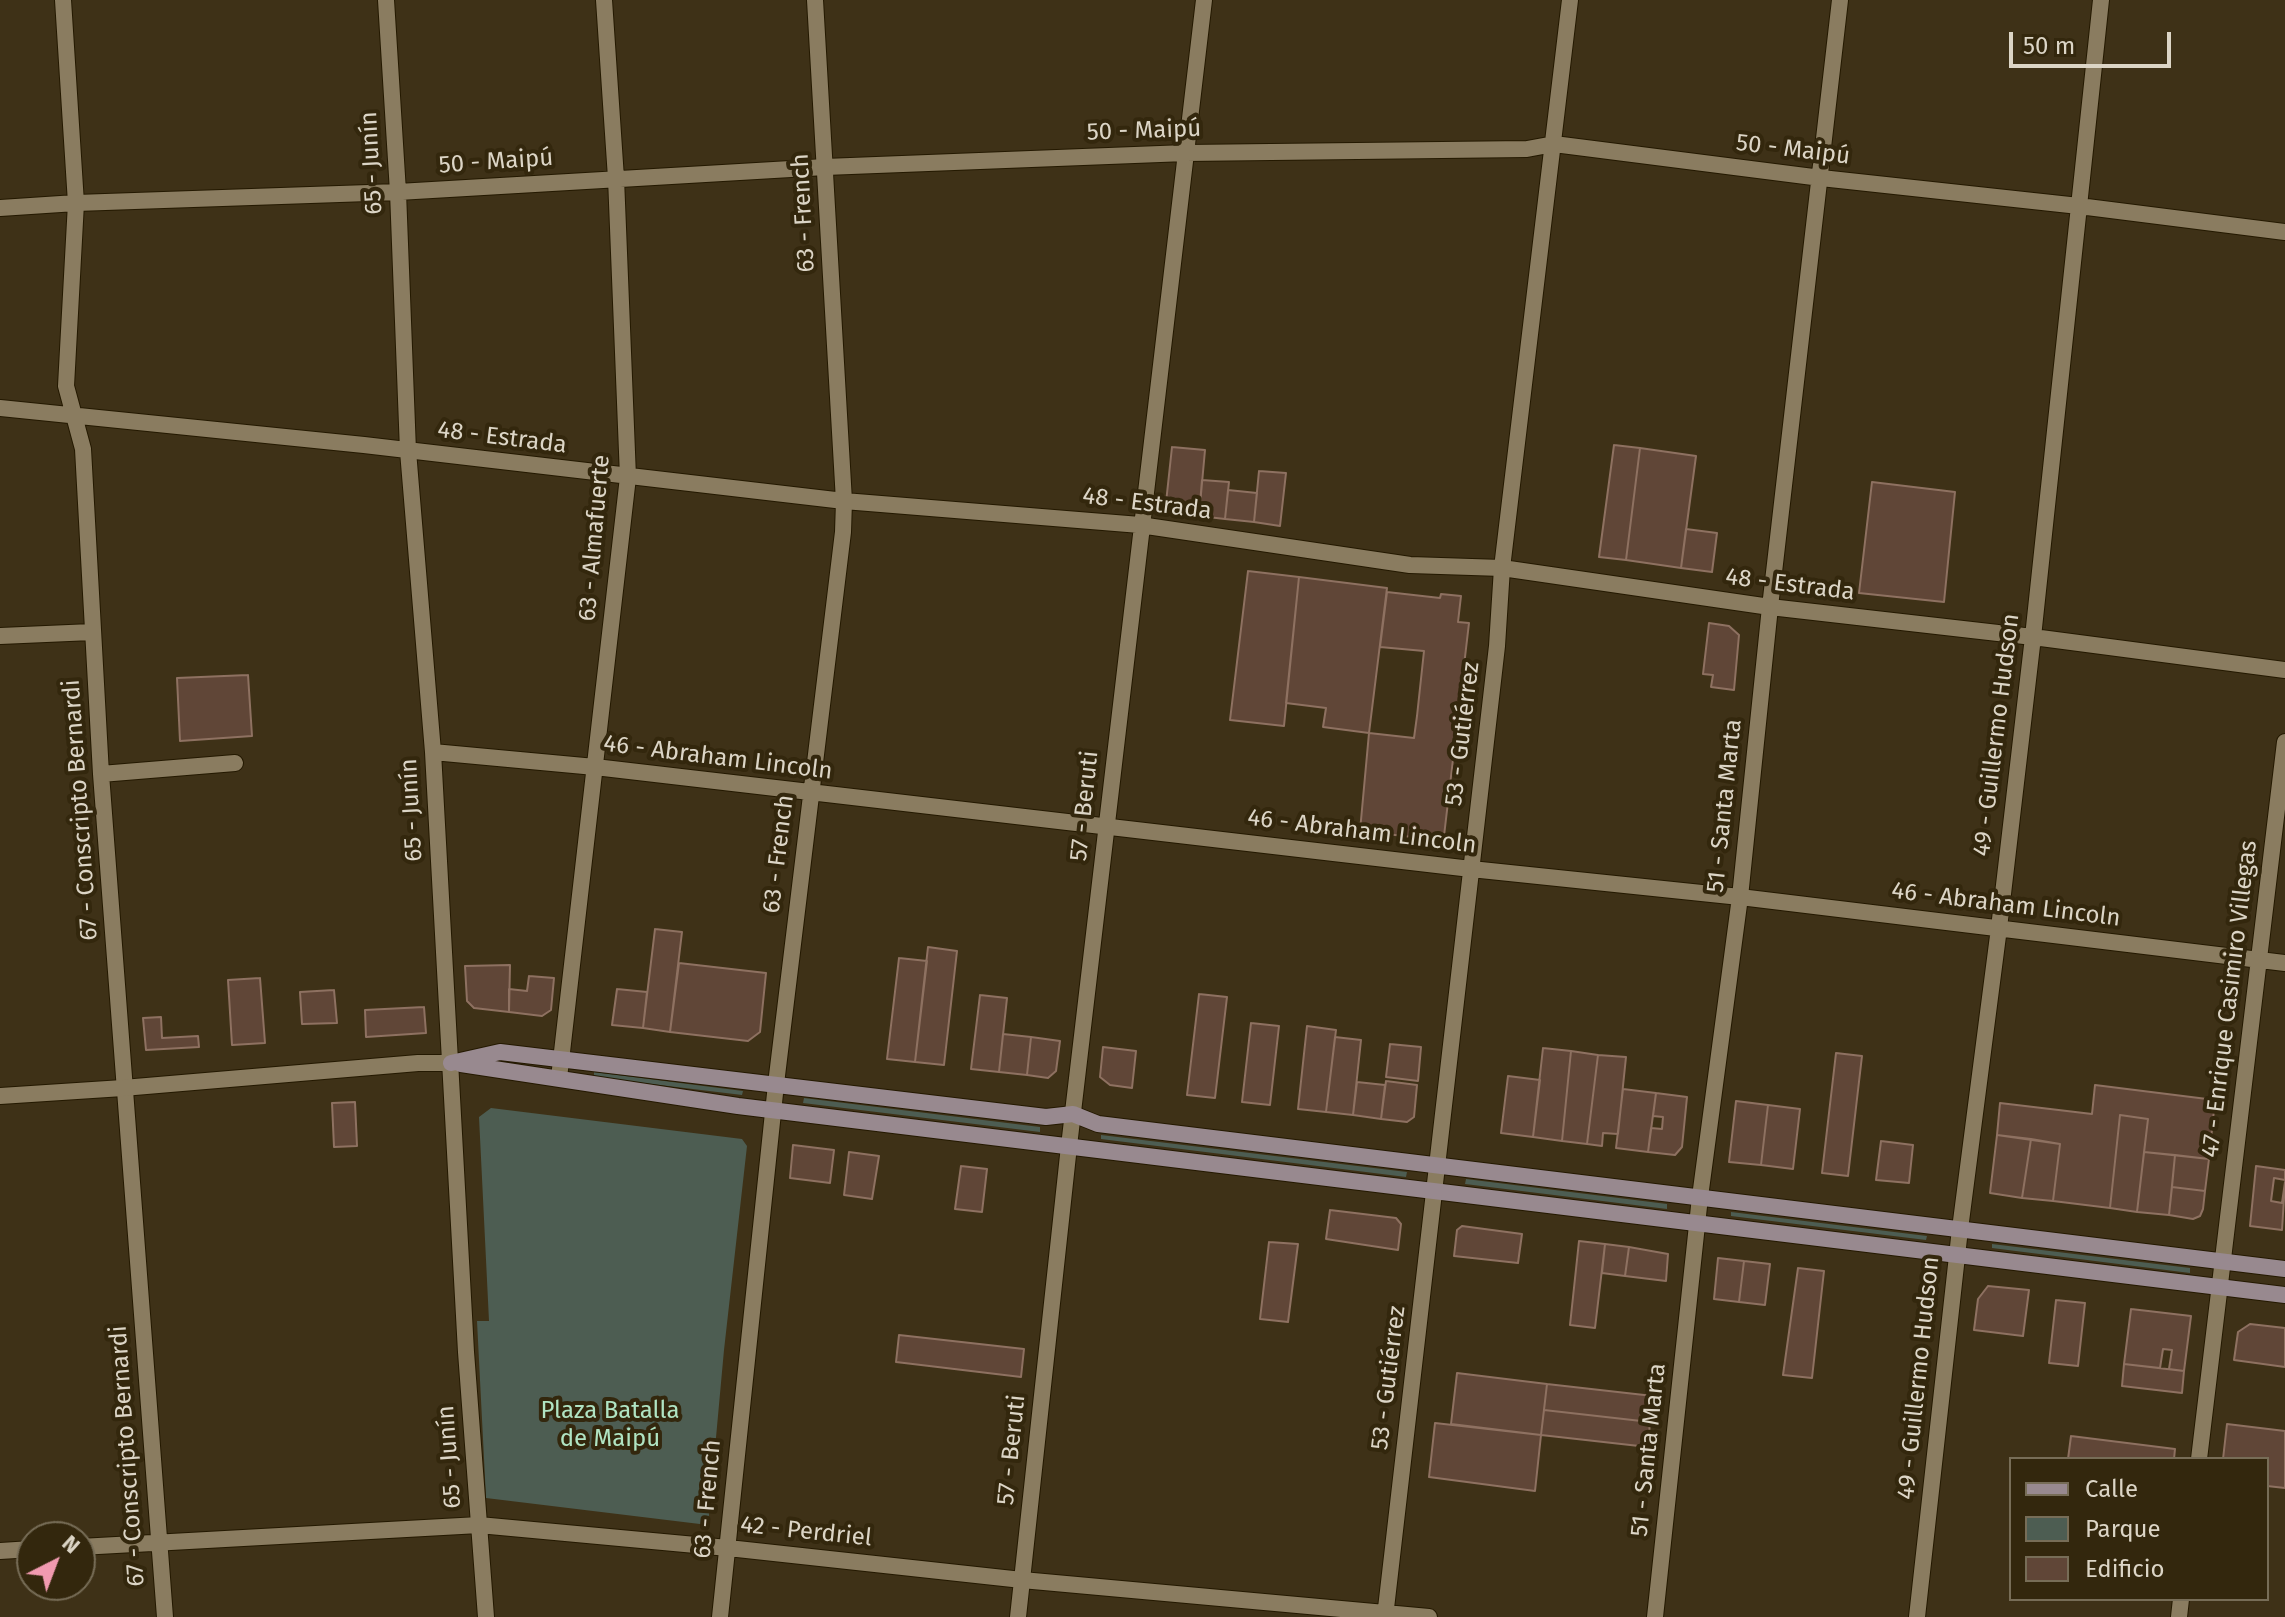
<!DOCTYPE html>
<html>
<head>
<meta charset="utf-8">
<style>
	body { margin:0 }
	#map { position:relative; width:2285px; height:1617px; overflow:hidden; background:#3e3117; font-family:"Fira Sans",sans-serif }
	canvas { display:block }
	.legend { position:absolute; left:2009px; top:1457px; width:260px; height:144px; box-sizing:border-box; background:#33270d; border:2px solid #776d57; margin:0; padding:10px 14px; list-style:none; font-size:24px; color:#dcd5c6 }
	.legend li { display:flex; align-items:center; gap:16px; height:40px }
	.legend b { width:40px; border:2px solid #776d57 }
	.north { position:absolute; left:16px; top:1521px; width:80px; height:80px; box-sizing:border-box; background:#33270d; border:2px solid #776d57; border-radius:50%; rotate:42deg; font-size:22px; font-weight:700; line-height:32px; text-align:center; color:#dcd5c6 }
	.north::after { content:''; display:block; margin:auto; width:28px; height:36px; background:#f19ab0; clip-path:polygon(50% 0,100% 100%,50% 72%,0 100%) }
	.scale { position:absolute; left:2009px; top:32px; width:162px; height:36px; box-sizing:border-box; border:4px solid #dcd5c6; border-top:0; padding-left:10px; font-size:24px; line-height:28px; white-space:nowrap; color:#dcd5c6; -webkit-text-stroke:6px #33270d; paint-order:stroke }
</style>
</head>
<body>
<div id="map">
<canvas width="2285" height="1617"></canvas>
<ul class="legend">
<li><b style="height:10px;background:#98898f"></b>Calle</li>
<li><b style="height:22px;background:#4d5d52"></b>Parque</li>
<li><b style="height:22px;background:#604637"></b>Edificio</li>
</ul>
<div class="north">N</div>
<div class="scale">50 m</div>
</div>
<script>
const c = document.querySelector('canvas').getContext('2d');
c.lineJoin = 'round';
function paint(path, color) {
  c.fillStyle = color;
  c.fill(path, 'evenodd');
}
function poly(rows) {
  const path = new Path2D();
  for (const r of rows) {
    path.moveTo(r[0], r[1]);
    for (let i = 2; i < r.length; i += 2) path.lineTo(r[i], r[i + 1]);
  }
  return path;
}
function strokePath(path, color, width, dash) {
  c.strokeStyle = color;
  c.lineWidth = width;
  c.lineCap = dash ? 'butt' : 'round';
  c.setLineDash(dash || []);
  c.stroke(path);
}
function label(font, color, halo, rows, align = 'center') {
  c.font = font + ' "Fira Sans",sans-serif';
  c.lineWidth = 8;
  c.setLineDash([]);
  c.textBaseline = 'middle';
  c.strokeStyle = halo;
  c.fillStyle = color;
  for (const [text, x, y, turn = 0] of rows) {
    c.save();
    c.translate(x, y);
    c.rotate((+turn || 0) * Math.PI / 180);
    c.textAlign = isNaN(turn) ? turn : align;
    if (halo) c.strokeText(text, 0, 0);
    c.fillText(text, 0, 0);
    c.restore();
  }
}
paint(poly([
	[594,1072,743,1091,742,1095,594,1077],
	[804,1098,1040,1127,1040,1132,803,1103],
	[491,1108,742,1139,747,1146,724,1350,708,1525,486,1498,477,1321,489,1321,479,1117],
	[1101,1135,1407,1172,1406,1177,1101,1139],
	[1466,1179,1667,1204,1667,1209,1465,1184],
	[1731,1212,1927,1236,1926,1240,1731,1216],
	[1992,1244,2190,1268,2190,1273,1992,1248]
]), '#4d5d52');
const building = poly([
	[1614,445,1640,448,1626,560,1599,557,1614,445],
	[1172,447,1205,450,1199,516,1165,512,1172,447],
	[1640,448,1696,456,1681,568,1626,560,1640,448],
	[1259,471,1286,473,1280,526,1254,522,1259,471],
	[1202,480,1229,482,1225,519,1199,516,1202,480],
	[1872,482,1955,492,1944,602,1859,593,1872,482],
	[1228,490,1257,493,1254,522,1225,519,1228,490],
	[1686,529,1717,533,1712,572,1681,568,1686,529],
	[1248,571,1299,577,1284,726,1230,720,1248,571],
	[1299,577,1387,588,1369,733,1323,727,1326,708,1286,703,1299,577],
	[1387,592,1440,598,1441,594,1461,596,1458,622,1469,623,1444,836,1439,840,1360,831,1369,733,1414,738,1417,716,1424,651,1380,647,1387,592],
	[1709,623,1729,626,1739,635,1734,690,1711,687,1713,675,1703,674,1709,623],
	[248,675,252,736,180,741,177,678,248,675],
	[655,929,682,932,670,1032,643,1028,655,929],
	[928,947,957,951,944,1065,915,1062,928,947],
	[899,958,927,961,915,1062,887,1059,899,958],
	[679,963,766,973,760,1032,748,1041,670,1032,679,963],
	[510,965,509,1012,474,1008,467,1001,465,966,510,965],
	[529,976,554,978,551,1010,542,1016,509,1012,509,989,527,991,529,976],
	[260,978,265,1043,232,1045,228,980,260,978],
	[617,989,647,992,643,1028,612,1025,617,989],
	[334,990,337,1023,302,1024,300,992,334,990],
	[1199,994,1227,997,1215,1098,1187,1095,1199,994],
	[980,995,1007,998,999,1072,971,1069,980,995],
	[424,1007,426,1033,366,1037,365,1010,424,1007],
	[161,1017,162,1038,198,1036,199,1047,146,1050,143,1018,161,1017],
	[1251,1023,1279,1026,1270,1105,1242,1102,1251,1023],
	[1307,1026,1336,1030,1326,1112,1298,1109,1307,1026],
	[1003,1034,1031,1037,1027,1075,999,1072,1003,1034],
	[1031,1037,1060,1041,1056,1071,1048,1078,1027,1075,1031,1037],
	[1335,1037,1361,1040,1353,1115,1326,1112,1335,1037],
	[1390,1044,1421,1047,1418,1081,1386,1077,1390,1044],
	[1103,1047,1136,1051,1132,1088,1110,1085,1100,1077,1103,1047],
	[1543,1048,1571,1051,1562,1141,1533,1137,1543,1048],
	[1571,1051,1598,1055,1587,1144,1562,1141,1571,1051],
	[1836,1053,1862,1056,1848,1176,1822,1173,1836,1053],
	[1598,1055,1626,1057,1618,1134,1603,1133,1602,1146,1587,1144,1598,1055],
	[1508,1076,1540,1080,1533,1137,1501,1133,1508,1076],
	[1386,1081,1417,1085,1414,1117,1407,1122,1381,1119,1386,1081],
	[1357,1082,1385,1085,1381,1119,1353,1115,1357,1082],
	[2095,1085,2215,1100,2209,1159,2144,1152,2148,1119,2120,1115,2110,1208,2053,1201,2060,1144,1997,1135,2000,1103,2092,1114,2095,1085],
	[1623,1089,1656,1093,1648,1152,1616,1148,1623,1089],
	[1656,1093,1687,1097,1682,1147,1675,1155,1648,1152,1651,1128,1662,1129,1663,1117,1653,1116,1656,1093],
	[1736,1101,1768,1105,1761,1165,1729,1162,1736,1101],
	[355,1102,357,1146,334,1147,332,1103,355,1102],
	[1768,1105,1800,1109,1793,1169,1761,1165,1768,1105],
	[2120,1115,2148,1119,2137,1212,2110,1208,2120,1115],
	[1997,1135,2031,1139,2022,1198,1990,1193,1997,1135],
	[2031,1139,2060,1144,2053,1201,2022,1198,2031,1139],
	[1881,1141,1913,1145,1909,1183,1876,1180,1881,1141],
	[793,1145,834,1150,830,1183,790,1178,793,1145],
	[849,1152,879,1156,872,1199,844,1195,849,1152],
	[2144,1152,2175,1155,2169,1215,2137,1212,2144,1152],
	[2175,1155,2209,1159,2205,1191,2172,1187,2175,1155],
	[961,1166,987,1169,982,1212,955,1209,961,1166],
	[2256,1166,2285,1170,2285,1180,2274,1178,2271,1201,2282,1203,2285,1182,2282,1230,2250,1226,2256,1166],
	[2172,1187,2205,1191,2203,1209,2200,1216,2193,1219,2169,1215,2172,1187],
	[1330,1210,1396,1218,1401,1224,1398,1250,1326,1239,1330,1210],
	[1462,1226,1522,1234,1518,1263,1454,1256,1457,1230,1462,1226],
	[1579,1241,1605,1244,1595,1328,1570,1325,1579,1241],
	[1269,1242,1298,1244,1288,1322,1260,1319,1269,1242],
	[1605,1244,1629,1247,1625,1276,1602,1273,1605,1244],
	[1629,1247,1668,1254,1666,1281,1625,1276,1629,1247],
	[1718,1258,1744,1261,1739,1302,1714,1299,1718,1258],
	[1744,1261,1770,1264,1765,1305,1739,1302,1744,1261],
	[1798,1268,1824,1271,1812,1378,1783,1375,1798,1268],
	[1988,1286,2029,1290,2023,1336,1974,1330,1978,1299,1988,1286],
	[2056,1300,2085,1303,2078,1366,2049,1363,2056,1300],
	[2131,1309,2191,1316,2184,1371,2169,1369,2172,1350,2163,1349,2160,1368,2124,1364,2131,1309],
	[2250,1324,2285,1328,2285,1367,2234,1360,2238,1332,2250,1324],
	[899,1335,1024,1349,1021,1377,896,1362,899,1335],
	[2124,1364,2184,1371,2182,1393,2122,1386,2124,1364],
	[1457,1373,1547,1384,1541,1435,1451,1424,1457,1373],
	[1547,1384,1653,1396,1650,1422,1544,1410,1547,1384],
	[1544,1410,1650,1422,1648,1447,1541,1435,1544,1410],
	[1435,1423,1541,1435,1535,1491,1429,1477,1435,1423],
	[2227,1424,2285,1431,2285,1488,2267,1486,2267,1459,2223,1459,2227,1424],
	[2071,1436,2175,1449,2174,1459,2068,1459,2071,1436]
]);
paint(building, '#604637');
strokePath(building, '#8e7161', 2);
const minor = poly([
	[63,0,76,203,66,386,83,449,101,774,165,1617],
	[386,0,398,192,408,451,433,752,466,1352,486,1617],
	[0,208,76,203,398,192,825,167,1186,153,1527,149,1554,144,1821,178,2079,206,2285,232],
	[0,408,364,445,844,501,1140,525,1410,565,1502,568,1770,607,2033,637,2285,670],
	[0,636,92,632],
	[433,752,595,767,1471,869,1740,897,2285,963],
	[101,774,235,763],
	[559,1078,628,477,616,178,604,0],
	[2199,1459,2285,742],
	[80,1547,479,1525,728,1548,1022,1580,1429,1617],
	[0,1551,32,1549],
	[720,1617,776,1084,843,532,844,501,815,0],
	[1018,1617,1069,1146,1204,0],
	[1385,1617,1497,646,1502,568,1570,0],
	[1655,1617,1700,1197,1740,897,1770,607,1840,0],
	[1917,1617,1960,1229,1999,928,2033,637,2101,0],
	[2179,1617,2181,1599]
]);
const tertiary = poly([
	[0,1096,123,1088,418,1063,451,1063]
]);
const secondary = poly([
	[451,1063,500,1052,1046,1117,1073,1114,1098,1124,2285,1269],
	[461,1064,738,1106,2285,1295]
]);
strokePath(minor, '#241901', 18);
strokePath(tertiary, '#241901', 18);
strokePath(secondary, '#241901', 18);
strokePath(minor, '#8a7c60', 16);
strokePath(tertiary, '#8a7c60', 16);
strokePath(secondary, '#98898f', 16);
label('24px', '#dcd5c6', '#33270d', [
	["50 - Maipú",1144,131,-2],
	["50 - Maipú",1793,150,7],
	["50 - Maipú",496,162,-4],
	["65 - Junín",372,163,-93],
	["63 - French",804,213,-93],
	["48 - Estrada",502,438,7],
	["48 - Estrada",1147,504,7],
	["63 - Almafuerte",595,538,-85],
	["48 - Estrada",1790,585,7],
	["53 - Gutiérrez",1463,734,-83],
	["49 - Guillermo Hudson",1997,735,-83],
	["46 - Abraham Lincoln",718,758,7],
	["57 - Beruti",1085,806,-84],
	["51 - Santa Marta",1725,806,-84],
	["67 - Conscripto Bernardi",81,810,-94],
	["65 - Junín",412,810,-93],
	["46 - Abraham Lincoln",1362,832,7],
	["63 - French",779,854,-83],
	["46 - Abraham Lincoln",2006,905,7],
	["47 - Enrique Casimiro Villegas",2230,999,-83],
	["53 - Gutiérrez",1389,1378,-83],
	["49 - Guillermo Hudson",1919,1378,-84],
	["57 - Beruti",1012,1450,-84],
	["51 - Santa Marta",1649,1450,-84],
	["67 - Conscripto Bernardi",128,1456,-94],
	["65 - Junín",450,1457,-94],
	["63 - French",708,1499,-85],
	["42 - Perdriel",806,1532,6]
]);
label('24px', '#b0e4c3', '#33270d', [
	["Plaza Batalla",610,1411],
	["de Maipú",610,1439]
]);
</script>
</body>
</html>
